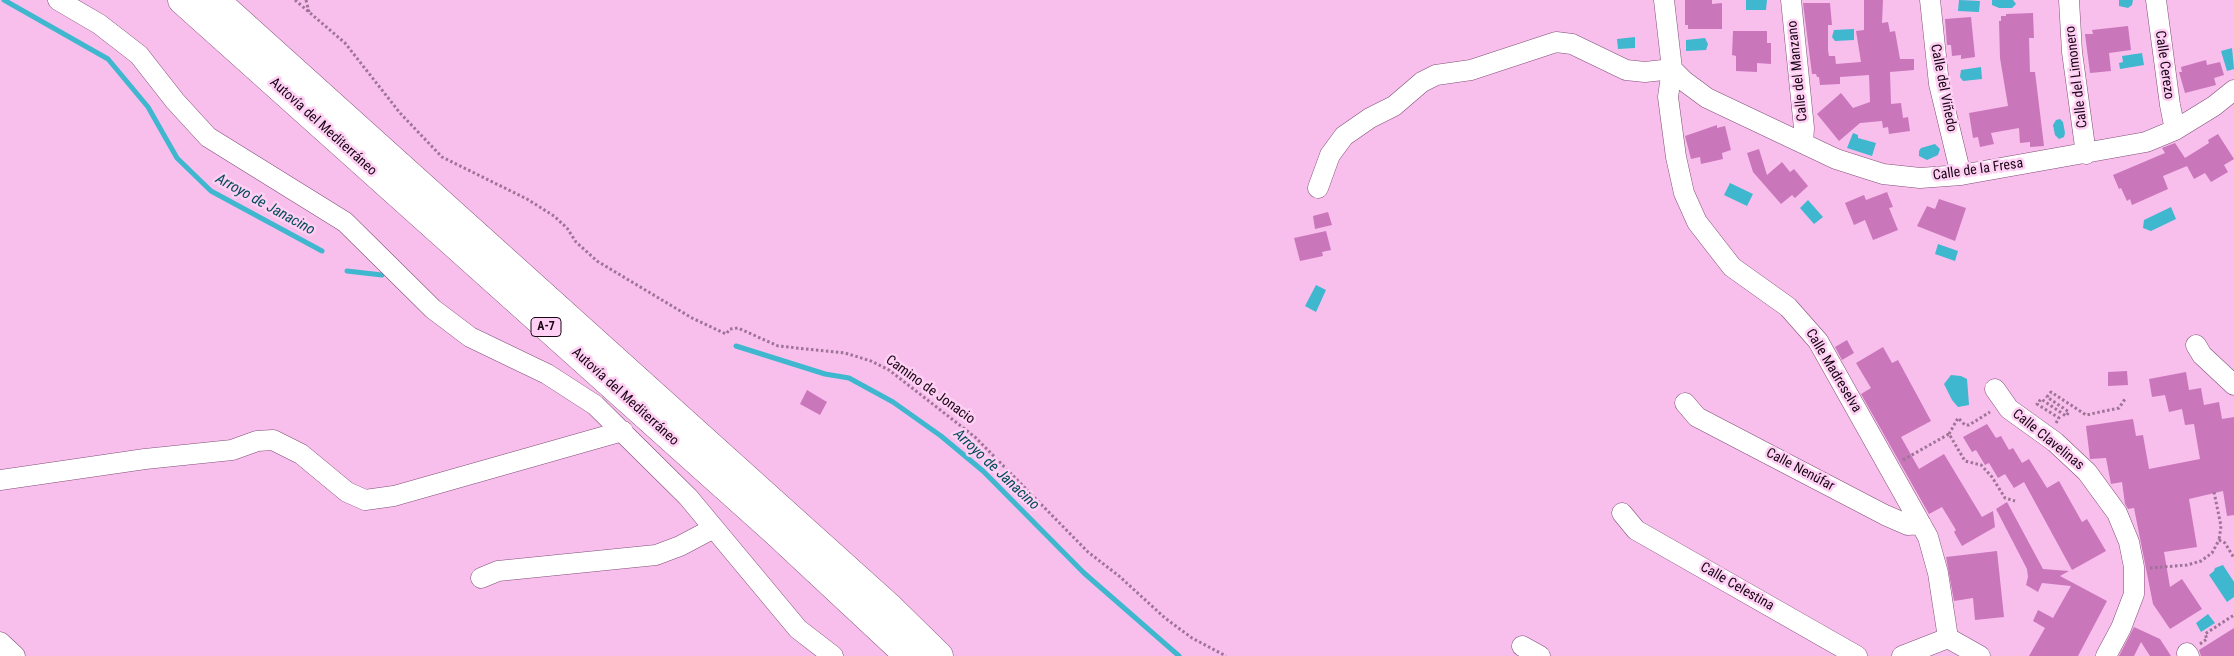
<!DOCTYPE html>
<html>
<head>
<meta charset="utf-8">
<style>
	body { margin:0 }
	canvas { display:block; background:#f8beec }
</style>
</head>
<body>
<canvas width="2234" height="656"></canvas>
<script>
const c = document.querySelector('canvas').getContext('2d');
c.lineJoin = 'round';
function paint(path, color) {
  c.fillStyle = color;
  c.fill(path, 'evenodd');
}
function poly(rows) {
  const path = new Path2D();
  for (const r of rows) {
    path.moveTo(r[0], r[1]);
    for (let i = 2; i < r.length; i += 2) path.lineTo(r[i], r[i + 1]);
  }
  return path;
}
function strokePath(path, color, width, dash) {
  c.strokeStyle = color;
  c.lineWidth = width;
  c.lineCap = dash ? 'butt' : 'round';
  c.setLineDash(dash || []);
  c.stroke(path);
}
function label(font, color, halo, rows, align = 'center') {
  c.font = font + ' "Roboto Condensed",sans-serif';
  c.lineWidth = 5;
  c.setLineDash([]);
  c.textBaseline = 'middle';
  c.strokeStyle = halo;
  c.fillStyle = color;
  for (const [text, x, y, turn = 0] of rows) {
    c.save();
    c.translate(x, y);
    c.rotate((+turn || 0) * Math.PI / 180);
    c.textAlign = isNaN(turn) ? turn : align;
    if (halo) c.strokeText(text, 0, 0);
    c.fillText(text, 0, 0);
    c.restore();
  }
}
paint(poly([
	[1746,0,1767,0,1766,10,1746,10],
	[1959,0,1980,1,1979,12,1958,11],
	[1992,0,2013,0,2016,4,2012,8,1999,8,1992,5],
	[2119,0,2133,0,2132,5,2128,8,2119,6],
	[1854,29,1854,40,1835,41,1832,37,1834,30],
	[1635,37,1635,48,1618,49,1617,39],
	[1705,38,1708,44,1706,50,1686,51,1686,40],
	[2232,48,2234,69,2227,71,2221,51],
	[2142,53,2144,65,2120,69,2119,63,2123,62,2122,56],
	[1981,67,1982,79,1963,81,1960,77,1961,70],
	[2060,119,2063,122,2065,133,2064,137,2059,139,2055,135,2053,125,2056,120],
	[1853,133,1858,135,1858,138,1876,143,1872,156,1847,148],
	[1935,144,1940,149,1938,155,1927,160,1919,156,1919,151,1921,148],
	[1730,183,1753,194,1747,206,1724,195],
	[1808,200,1823,217,1814,224,1800,208],
	[2171,207,2176,219,2151,231,2143,228,2144,220],
	[1938,244,1958,251,1955,261,1935,254],
	[1316,285,1326,290,1316,312,1305,306],
	[1951,375,1961,376,1967,379,1969,405,1958,407,1952,400,1944,384],
	[2223,565,2234,582,2234,597,2227,602,2209,575,2214,571,2215,568],
	[2208,614,2215,623,2201,632,2196,623]
]), '#3eb7cf');
strokePath(poly([
	[4,0,108,59,148,107,177,158,211,191,322,251],
	[347,271,382,275],
	[736,346,825,374,849,378,893,402,941,436,983,471,1084,573,1179,656]
]), '#3eb7cf', 5);
paint(poly([
	[1685,0,1712,0,1712,4,1722,3,1722,29,1688,29,1688,25,1685,25],
	[1864,0,1883,0,1882,23,1888,22,1890,32,1895,31,1900,59,1914,59,1914,70,1890,72,1891,104,1901,103,1903,118,1908,117,1910,131,1889,134,1888,127,1883,128,1882,121,1860,123,1839,141,1817,114,1841,93,1853,108,1870,102,1869,75,1840,77,1840,84,1820,85,1819,77,1817,77,1816,74,1812,74,1803,3,1830,3,1832,25,1828,25,1828,50,1829,56,1835,56,1836,64,1861,62,1856,31,1864,30],
	[2033,13,2034,38,2029,38,2030,72,2035,72,2044,146,2030,147,2030,142,2020,143,2019,128,1991,133,1994,144,1980,147,1978,137,1973,138,1969,113,2008,106,2000,58,1999,21,2001,21,2001,16,2006,16,2006,14],
	[1971,17,1975,57,1961,59,1961,55,1952,56,1951,45,1947,45,1945,19],
	[2128,26,2131,50,2109,53,2111,71,2090,73,2085,34,2093,34,2092,30],
	[1733,31,1767,31,1767,43,1771,43,1771,64,1757,63,1757,72,1736,71,1736,56,1732,55],
	[2206,60,2207,65,2220,62,2224,75,2214,78,2216,85,2185,93,2179,72,2182,72,2181,67],
	[1717,125,1717,128,1725,126,1731,150,1722,153,1723,159,1701,164,1700,157,1691,159,1685,136],
	[2218,134,2234,159,2224,165,2228,172,2211,182,2205,173,2194,179,2187,166,2163,176,2168,189,2132,205,2130,199,2127,201,2121,188,2119,189,2113,175,2165,153,2162,148,2175,143,2185,158,2209,143,2208,140],
	[1759,149,1767,175,1782,162,1790,172,1794,169,1808,186,1795,198,1792,195,1781,204,1753,172,1747,153],
	[1887,192,1893,207,1889,208,1898,230,1873,240,1865,220,1854,225,1845,203,1864,195,1866,200],
	[1939,199,1966,208,1955,241,1917,226,1927,206,1935,209],
	[1328,212,1332,225,1315,229,1313,216],
	[1326,231,1331,250,1322,252,1323,256,1300,261,1294,238],
	[1847,340,1854,353,1842,360,1835,347],
	[1883,347,1892,363,1898,360,1931,421,1901,437,1919,469,1944,454,1982,517,1993,511,1995,527,1962,546,1954,532,1956,530,1942,507,1929,514,1861,394,1871,388,1856,363],
	[2127,371,2128,385,2108,386,2108,372],
	[2186,372,2189,390,2201,388,2204,405,2219,402,2222,419,2234,417,2234,515,2227,516,2223,491,2189,499,2197,547,2164,552,2170,587,2182,579,2202,609,2170,629,2153,604,2134,508,2128,509,2125,504,2122,482,2111,484,2106,458,2090,459,2086,426,2133,419,2136,436,2143,435,2149,469,2200,459,2194,424,2185,425,2182,409,2169,412,2165,395,2152,397,2149,379],
	[807,390,827,402,820,415,800,404],
	[1987,424,1996,438,2001,436,2009,450,2013,448,2022,463,2029,459,2047,488,2059,481,2082,522,2087,519,2106,551,2072,570,2024,482,2014,488,2005,474,1998,478,1989,463,1985,465,1976,450,1972,452,1963,437],
	[2007,502,2043,569,2069,571,2060,576,2107,601,2078,656,2029,656,2045,628,2033,621,2038,610,2053,618,2071,586,2042,583,2038,592,2026,585,2028,577,2027,569,1996,509],
	[1997,551,2004,617,1975,620,1973,598,1954,601,1946,557],
	[2134,627,2160,639,2171,656,2150,656,2141,642,2134,656,2119,656],
	[2234,628,2234,656,2201,656,2199,650]
]), '#ca76bb');
const minor = poly([
	[58,0,99,24,139,55,175,101,208,137,345,222,433,309,470,337,547,374,595,405,688,497,798,629,833,656],
	[1664,0,1672,69,1668,97,1676,157,1684,193,1697,222,1732,267,1788,307,1818,341,1928,537,1938,573,1948,638,1980,656],
	[1791,0,1804,128,1803,143],
	[1930,0,1939,84,1961,175],
	[2069,0,2072,52,2086,154],
	[2156,0,2170,105,2175,130],
	[1672,69,1684,81,1707,98,1836,159,1883,174,1920,178,1961,175,2146,142,2175,130,2214,106,2234,90],
	[1318,188,1330,155,1344,136,1370,118,1394,106,1422,82,1436,75,1471,70,1556,42,1572,44,1626,70,1645,72,1672,69],
	[2196,345,2202,355,2234,385],
	[1995,389,2009,409,2055,442,2087,472,2117,513,2129,542,2134,567,2134,594,2121,628,2106,656],
	[1685,403,1697,417,1885,515,1908,525,1921,524],
	[0,480,145,459,232,450,257,441,273,440,301,454,347,492,365,500,394,496,623,431],
	[1622,513,1636,530,1857,656],
	[481,578,498,571,656,555,680,546,714,528],
	[0,642,15,656],
	[1522,646,1540,656],
	[2187,653,2189,656],
	[1902,656,1948,638]
]);
const highway = poly([
	[182,0,775,531,909,656],
	[215,0,890,608,939,656]
]);
strokePath(minor, '#814f78', 21);
strokePath(highway, '#814f78', 29);
strokePath(poly([
	[295,0,345,43,400,113,442,157,527,199,554,216,567,228,576,242,597,261,692,318,726,334,730,329,738,328,778,346,845,353,871,361,889,370,975,437,1088,552,1119,576,1165,618,1192,638,1226,656],
	[306,0,309,12],
	[2056,423,2059,418,2037,404,2041,399,2066,416,2069,412,2047,397,2051,392,2086,415,2119,408,2125,399],
	[1949,434,1958,418,1965,425,1969,425,1990,412],
	[1903,460,1949,434,1965,461,1981,465,1992,477,2005,498,2015,501],
	[2214,492,2221,526,2219,540],
	[2150,568,2187,565,2201,561,2212,553,2219,540,2225,543,2234,558],
	[2200,644,2207,639,2205,634,2234,615]
]), '#9e7496', 3, [2.5, 2.5]);
strokePath(minor, '#fff', 20);
strokePath(highway, '#fff', 28);
for (const [x, y, w] of [
	[546,327,30]
]) {
  const box = new Path2D();
  box.roundRect(x - w / 2, y - 9.5, w, 19, 4);
  c.fillStyle = '#ffd0f4';
  c.fill(box);
  strokePath(box, '#180615', 1);
}
label('bold 12px', '#180615', null, [
	["A-7",546,327]
]);
label('14px', '#180615', '#ffd0f4', [
	["Calle Cerezo",2164,65,82],
	["Calle del Manzano",1798,71,-96],
	["Calle del Limonero",2077,77,-97],
	["Calle del Viñedo",1943,88,79],
	["Autovía del Mediterráneo",323,127,42],
	["Calle de la Fresa",1978,170,-8],
	["Calle Madreselva",1833,371,59],
	["Camino de Jonacio",930,390,36],
	["Autovía del Mediterráneo",625,397,42],
	["Calle Clavelinas",2048,440,39],
	["Calle Nenúfar",1800,470,28],
	["Calle Celestina",1737,587,30]
]);
label('italic 15px', '#024c59', '#ffd0f4', [
	["Arroyo de Janacino",265,205,29],
	["Arroyo de Janacino",996,470,43]
]);
</script>
</body>
</html>
